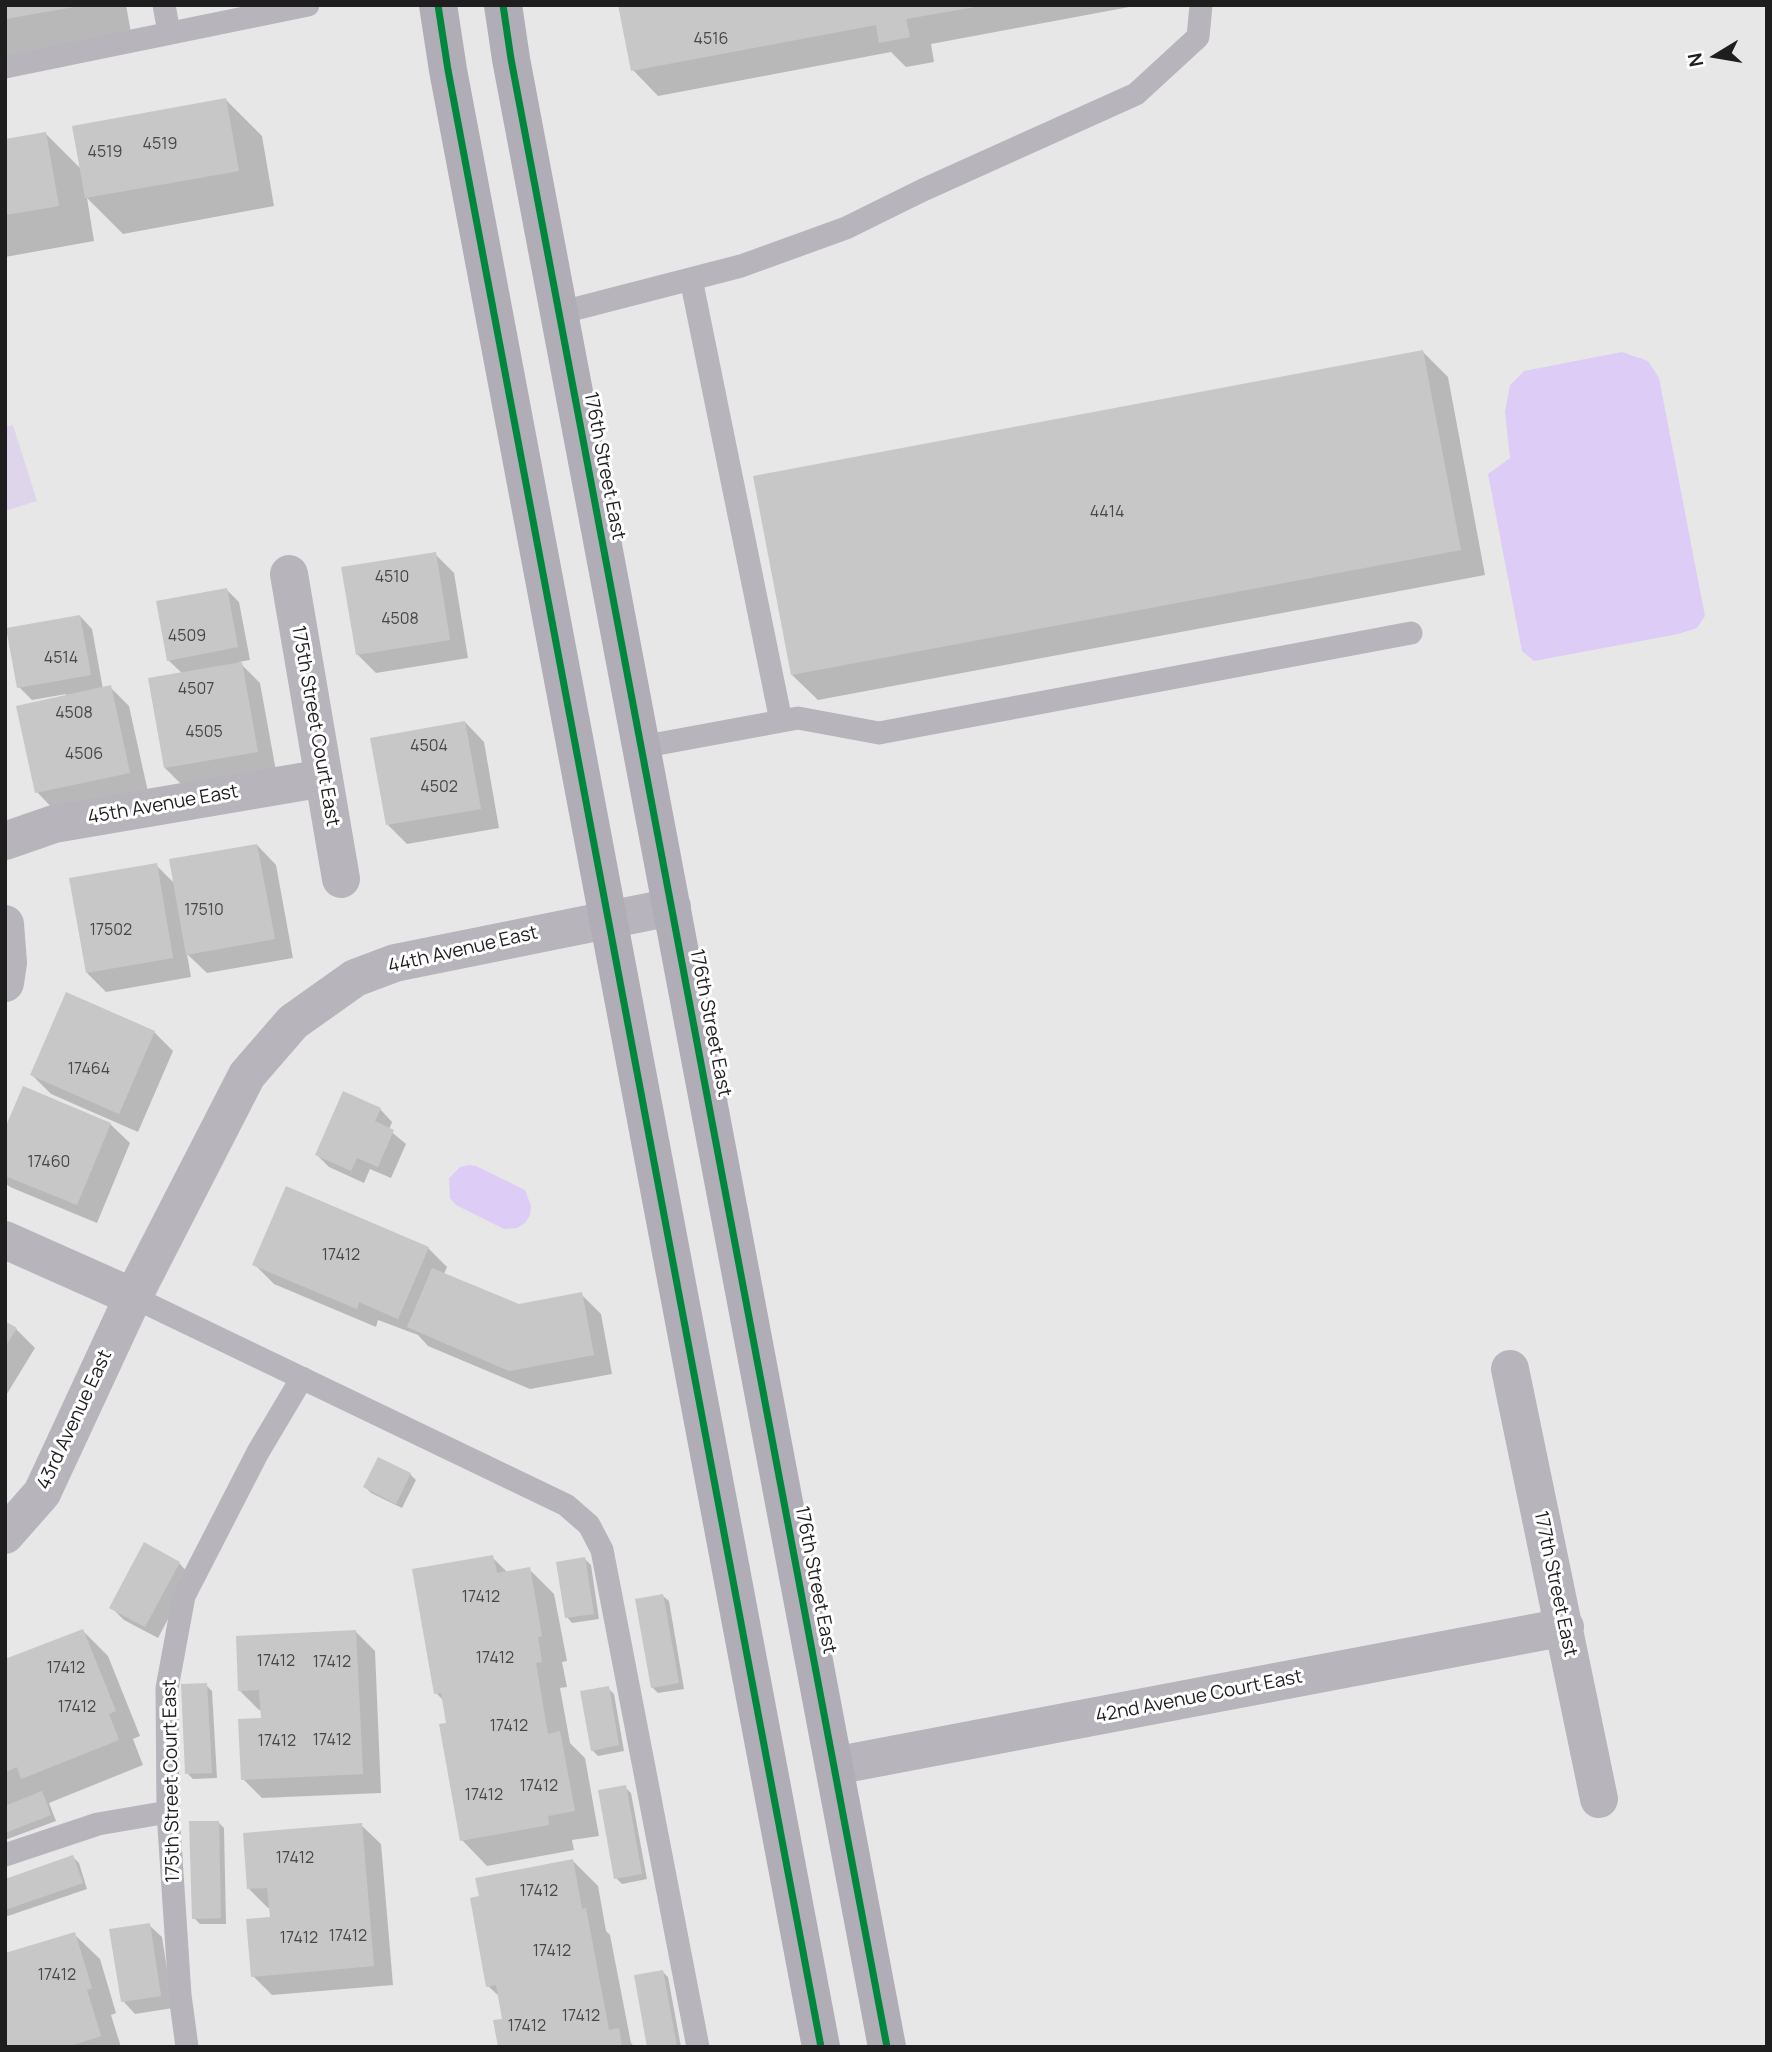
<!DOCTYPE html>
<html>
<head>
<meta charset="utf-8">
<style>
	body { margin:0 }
	#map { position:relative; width:1772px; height:2052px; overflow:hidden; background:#e7e7e8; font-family:Manrope,sans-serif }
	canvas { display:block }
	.frame { position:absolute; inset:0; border:7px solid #1e1e1f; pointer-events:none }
	.north { position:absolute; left:1681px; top:21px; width:70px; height:70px; -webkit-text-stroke:5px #fff; paint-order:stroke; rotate:259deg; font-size:19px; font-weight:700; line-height:28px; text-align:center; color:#1e1e1f }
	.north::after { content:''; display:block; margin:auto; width:24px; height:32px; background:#1e1e1f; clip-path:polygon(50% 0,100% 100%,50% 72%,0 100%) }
</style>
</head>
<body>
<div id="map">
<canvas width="1772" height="2052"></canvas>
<div class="frame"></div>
<div class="north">N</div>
</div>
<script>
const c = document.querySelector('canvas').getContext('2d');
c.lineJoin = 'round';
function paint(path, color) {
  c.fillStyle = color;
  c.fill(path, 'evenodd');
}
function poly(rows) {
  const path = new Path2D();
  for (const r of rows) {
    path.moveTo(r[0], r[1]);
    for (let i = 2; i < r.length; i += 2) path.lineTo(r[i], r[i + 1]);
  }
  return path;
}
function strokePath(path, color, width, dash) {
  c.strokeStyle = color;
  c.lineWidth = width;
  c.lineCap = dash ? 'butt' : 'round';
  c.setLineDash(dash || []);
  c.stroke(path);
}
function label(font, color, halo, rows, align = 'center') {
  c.font = font + ' Manrope,sans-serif';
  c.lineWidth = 6;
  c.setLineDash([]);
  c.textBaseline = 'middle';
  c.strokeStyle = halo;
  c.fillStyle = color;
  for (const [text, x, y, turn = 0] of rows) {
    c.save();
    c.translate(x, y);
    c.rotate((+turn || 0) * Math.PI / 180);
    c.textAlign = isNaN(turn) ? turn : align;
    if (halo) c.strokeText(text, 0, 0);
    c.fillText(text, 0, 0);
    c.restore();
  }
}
paint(poly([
	[13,425,37,501,5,511,5,427]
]), '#ded5ea');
paint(poly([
	[1622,352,1648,361,1659,378,1705,616,1697,628,1678,634,1534,661,1522,651,1488,474,1510,458,1505,412,1510,385,1524,371],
	[469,1165,476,1166,525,1190,531,1206,530,1215,525,1223,517,1228,504,1229,456,1205,450,1198,449,1178,460,1167]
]), '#ddccf5');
paint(poly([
	[5,5,126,5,132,38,5,61],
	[620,5,1140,5,931,44,934,62,906,67,891,52,658,96,633,70],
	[226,100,262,136,274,206,123,234,87,198,94,241,5,257,5,141,46,134,82,170],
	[1423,352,1448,377,1485,575,818,700,792,675],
	[435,554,454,573,468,658,376,673,357,654],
	[227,590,239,602,250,660,239,662,260,683,276,771,184,787,165,768,183,674,168,660],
	[80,616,92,629,103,689,110,687,129,706,148,792,56,812,37,792,66,694,32,700,19,687],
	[465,722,484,742,499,828,407,844,388,825],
	[257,845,276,865,293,958,207,973,187,954,191,977,106,992,87,973,156,865,175,884],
	[154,1032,173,1051,138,1132,51,1094,32,1075],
	[380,1109,392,1122,389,1130,406,1144,391,1178,370,1169,364,1183,329,1167,317,1155],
	[110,1124,130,1143,97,1223,10,1187,5,1183,5,1133],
	[428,1248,447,1267,444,1274,519,1306,581,1294,601,1314,612,1374,530,1389,428,1346,418,1335,378,1320,376,1327,274,1284,254,1264],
	[5,1323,16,1329,35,1348,5,1397],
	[410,1474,416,1480,402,1508,371,1493,365,1487],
	[492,1557,508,1573,529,1569,554,1594,567,1661,562,1662,567,1687,560,1688,570,1743,585,1758,599,1836,572,1840,574,1850,487,1866,462,1840,444,1701,436,1693],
	[585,1559,591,1565,599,1619,572,1623,567,1617],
	[179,1563,191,1576,158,1638,124,1620,111,1607],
	[663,1596,669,1601,684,1689,658,1693,652,1687],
	[83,1631,108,1656,140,1736,133,1739,143,1765,49,1803,56,1821,5,1840,5,1661],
	[356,1632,375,1651,381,1793,262,1798,243,1779,262,1719,262,1710,259,1710,240,1691],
	[206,1685,212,1691,217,1778,193,1779,187,1773],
	[608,1688,614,1694,624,1751,598,1756,592,1750],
	[625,1787,631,1793,647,1879,622,1884,616,1878],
	[218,1822,224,1828,226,1924,200,1924,194,1918],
	[361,1825,381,1844,393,1985,272,1995,253,1976,271,1918,271,1908,268,1908,249,1889],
	[73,1857,79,1863,87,1889,5,1917,5,1881],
	[573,1861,598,1886,606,1931,610,1935,631,2043,635,2047,500,2047,504,2020,500,1997,488,1986],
	[149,1925,162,1937,173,2008,135,2014,123,2001],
	[74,1934,100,1959,116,2013,111,2015,121,2047,5,2047],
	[662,1971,668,1977,681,2047,648,2047]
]), '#0003');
paint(poly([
	[5,5,74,5,74,7,5,19],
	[618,5,975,5,975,7,906,19,910,37,879,43,876,25,631,71],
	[226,98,239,171,85,198,72,126],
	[46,132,59,206,5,215,5,139],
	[1423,350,1461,550,791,675,753,476],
	[436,552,450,640,356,655,341,567],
	[227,588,238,647,167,661,156,601],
	[80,615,91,675,17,688,6,628],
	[242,662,258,752,164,768,148,678],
	[111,685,130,773,35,793,16,706],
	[465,721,481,809,386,825,370,738],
	[257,844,275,939,186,955,169,859],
	[157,863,173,958,86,973,69,878],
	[66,992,155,1031,119,1114,30,1075],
	[23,1086,111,1123,77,1205,5,1176,5,1128],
	[343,1091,381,1108,375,1121,394,1130,378,1167,357,1158,351,1171,315,1155],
	[286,1186,429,1247,398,1319,359,1302,357,1309,252,1265],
	[432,1268,519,1304,582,1292,594,1355,509,1371,407,1327],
	[5,1321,17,1328,5,1347],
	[378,1457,411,1473,396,1504,363,1487],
	[144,1542,180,1562,145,1627,109,1608],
	[493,1555,497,1573,530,1567,542,1636,538,1637,542,1662,536,1663,548,1734,560,1731,575,1811,548,1816,549,1825,460,1841,439,1724,446,1723,441,1693,434,1694,412,1569],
	[585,1557,594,1614,565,1618,556,1562],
	[663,1594,679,1683,651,1688,635,1599],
	[83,1629,116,1711,109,1714,119,1740,21,1779,17,1767,5,1772,5,1659],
	[356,1630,363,1774,241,1780,238,1719,261,1718,259,1690,238,1691,236,1636],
	[207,1683,212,1773,185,1774,181,1684],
	[609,1686,619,1745,591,1751,580,1691],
	[626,1785,642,1874,614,1879,598,1790],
	[42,1791,51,1815,5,1833,5,1806],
	[189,1821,219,1821,221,1918,192,1919],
	[362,1823,374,1966,251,1977,246,1919,270,1917,267,1888,247,1889,243,1833],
	[73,1855,83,1883,5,1910,5,1879],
	[573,1859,582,1909,586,1908,609,2030,619,2028,622,2047,498,2047,493,2020,502,2019,496,1985,486,1987,470,1898,479,1896,475,1878],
	[150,1923,161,1996,121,2002,109,1929],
	[75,1932,92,1988,87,1990,101,2036,67,2047,5,2047,5,1953],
	[663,1970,677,2047,647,2047,634,1975]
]), '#c7c7c8');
strokePath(poly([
	[164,5,169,32],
	[5,67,308,5],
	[691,279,781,721],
	[559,313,741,266,846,228,923,190,1136,94,1198,37,1201,5],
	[641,747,798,718,879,733,1411,633],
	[133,1297,566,1505,589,1525,602,1550,698,2047],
	[5,1855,98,1824,168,1812],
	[187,2047,180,1995,168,1812,167,1688,184,1596,258,1452,302,1378]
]), '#b7b4bc', 23);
strokePath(poly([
	[289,574,341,879],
	[5,841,54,824,324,778],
	[5,924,8,963,5,983],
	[5,1240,133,1297],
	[1510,1369,1599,1799],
	[5,1535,42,1493,133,1297,247,1075,293,1022,355,978,395,963,672,907],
	[834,1766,1565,1627]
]), '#b7b4bc', 38);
strokePath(poly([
	[438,5,448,70,821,2047],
	[503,5,511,59,887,2047]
]), '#b1adb6', 38);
strokePath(poly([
	[438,5,448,70,821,2047],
	[503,5,511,59,887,2047]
]), '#00873e', 7);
label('16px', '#484849', null, [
	["4516",711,40],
	["4519",160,145],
	["4519",105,153],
	["4414",1107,513],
	["4510",392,578],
	["4508",400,620],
	["4509",187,637],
	["4514",61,659],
	["4507",196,690],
	["4508",74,714],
	["4505",204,733],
	["4504",429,747],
	["4506",84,755],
	["4502",439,788],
	["17510",204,911],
	["17502",111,931],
	["17464",89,1070],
	["17460",49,1163],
	["17412",341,1256],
	["17412",481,1598],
	["17412",495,1659],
	["17412",276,1662],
	["17412",332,1663],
	["17412",66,1669],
	["17412",77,1708],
	["17412",509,1727],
	["17412",332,1741],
	["17412",277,1742],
	["17412",539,1787],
	["17412",484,1796],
	["17412",295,1859],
	["17412",539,1892],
	["17412",348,1937],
	["17412",299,1939],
	["17412",552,1952],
	["17412",57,1976],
	["17412",581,2017],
	["17412",527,2027]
]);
label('19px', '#1e1e1f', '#fff', [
	["176th Street East",604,466,79],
	["175th Street Court East",315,726,80],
	["45th Avenue East",163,805,-10],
	["44th Avenue East",463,950,-13],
	["176th Street East",710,1023,79],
	["43rd Avenue East",75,1420,-65],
	["176th Street East",815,1580,79],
	["177th Street East",1555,1584,78],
	["42nd Avenue Court East",1199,1697,-11],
	["175th Street Court East",172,1781,-91]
]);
</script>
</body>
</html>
